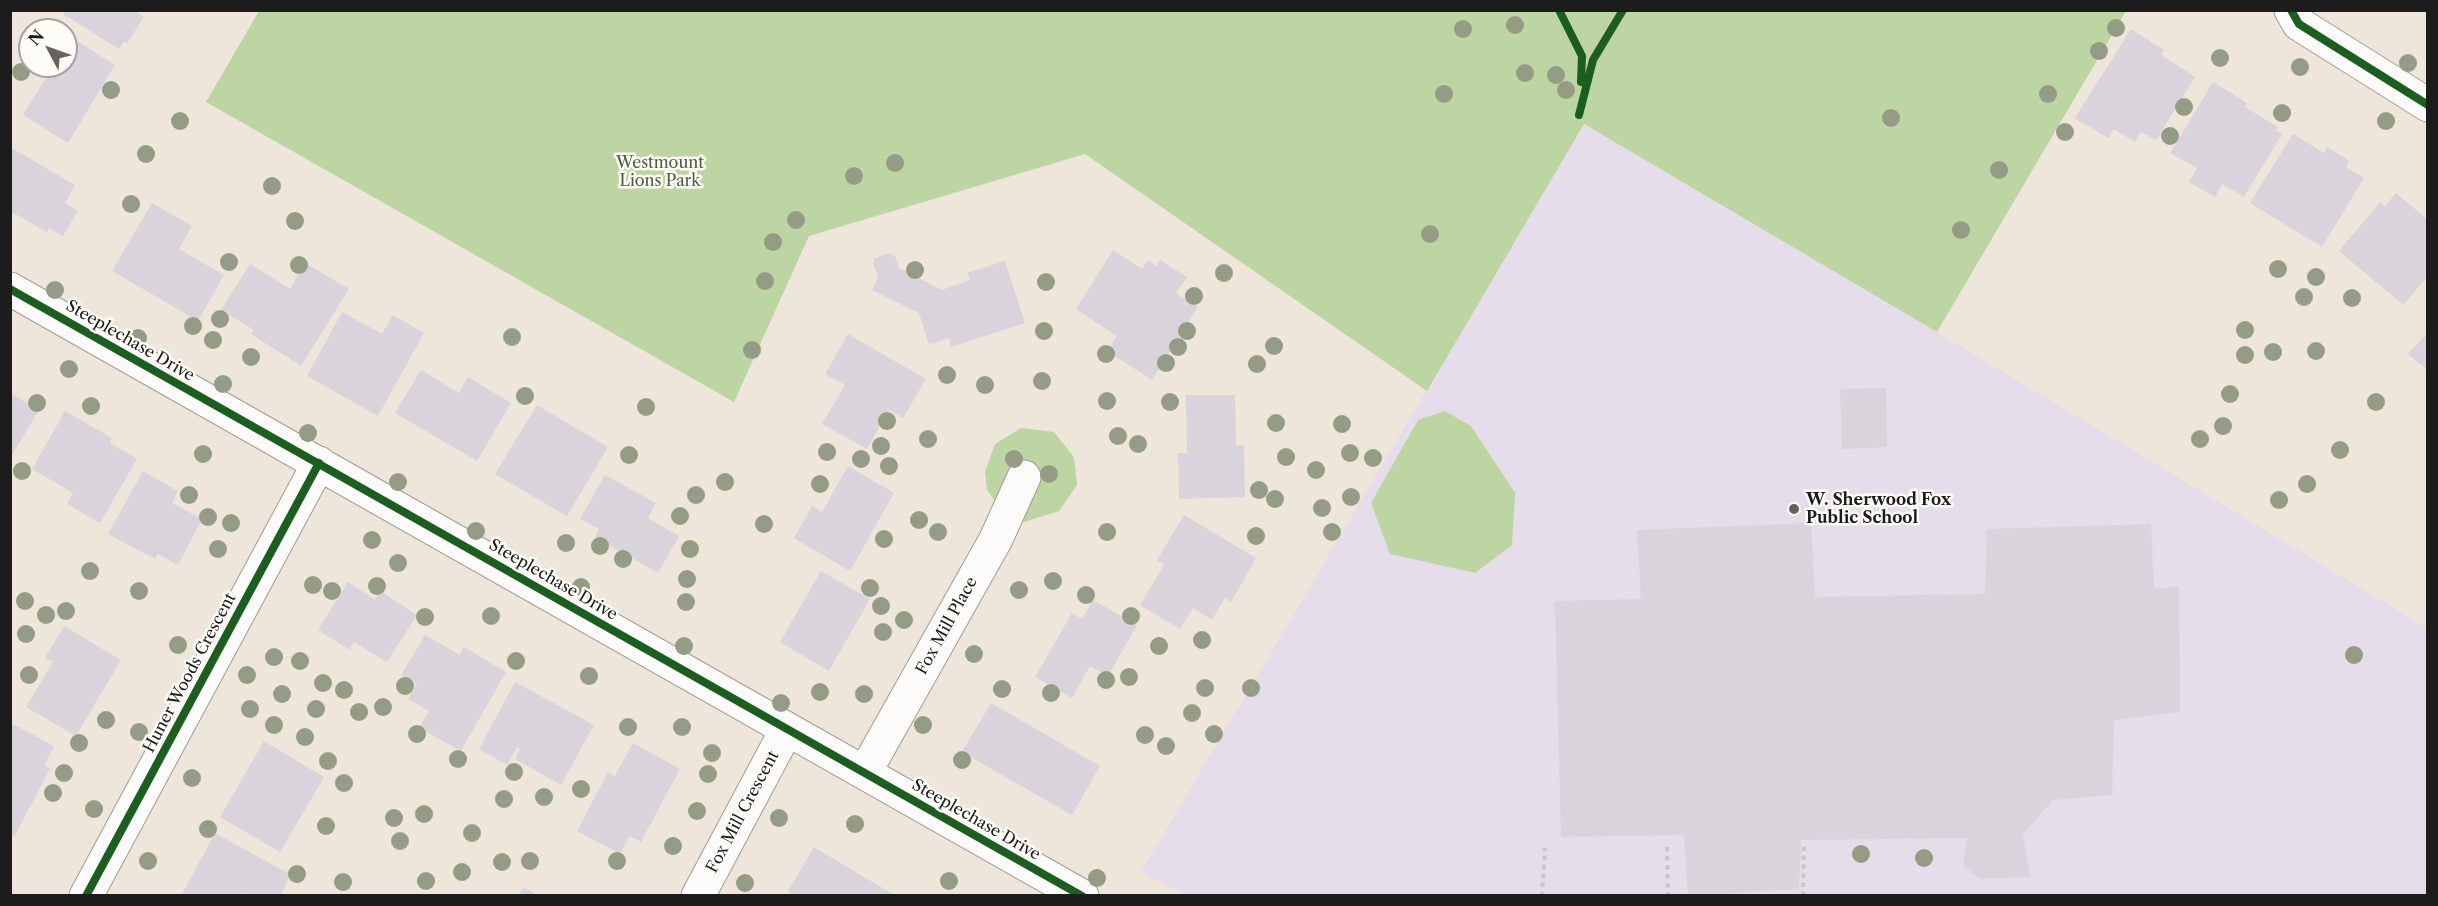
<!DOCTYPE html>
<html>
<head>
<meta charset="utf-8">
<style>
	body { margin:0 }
	#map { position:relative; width:2438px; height:906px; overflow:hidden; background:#eee6da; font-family:"Libre Caslon Text",serif }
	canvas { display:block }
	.frame { position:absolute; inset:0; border:12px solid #1c1c1c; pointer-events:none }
	.north { position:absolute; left:18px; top:18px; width:60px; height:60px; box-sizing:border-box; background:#fdfcf7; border:2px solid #a3a29f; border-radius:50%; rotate:311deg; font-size:16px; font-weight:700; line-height:24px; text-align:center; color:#1c1c1c }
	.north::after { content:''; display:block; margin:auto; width:21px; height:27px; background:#66635e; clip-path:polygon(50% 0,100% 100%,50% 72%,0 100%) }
</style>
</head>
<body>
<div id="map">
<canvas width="2438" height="906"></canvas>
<div class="frame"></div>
<div class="north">N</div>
</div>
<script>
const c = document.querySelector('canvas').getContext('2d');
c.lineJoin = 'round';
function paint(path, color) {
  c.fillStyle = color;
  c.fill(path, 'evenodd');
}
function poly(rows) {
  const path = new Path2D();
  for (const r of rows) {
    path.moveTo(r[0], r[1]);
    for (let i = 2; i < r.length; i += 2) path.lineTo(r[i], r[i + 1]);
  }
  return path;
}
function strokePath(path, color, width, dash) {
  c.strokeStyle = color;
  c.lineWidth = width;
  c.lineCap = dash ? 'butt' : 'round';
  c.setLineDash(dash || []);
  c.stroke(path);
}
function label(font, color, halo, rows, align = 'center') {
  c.font = font + ' "Libre Caslon Text",serif';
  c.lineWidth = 5;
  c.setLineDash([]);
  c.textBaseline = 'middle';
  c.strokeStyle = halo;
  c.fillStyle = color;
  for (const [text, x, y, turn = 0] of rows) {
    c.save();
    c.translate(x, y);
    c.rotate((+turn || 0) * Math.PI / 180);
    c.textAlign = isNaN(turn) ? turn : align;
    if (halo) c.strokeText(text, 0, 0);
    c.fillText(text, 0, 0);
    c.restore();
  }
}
paint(poly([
	[1584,124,1937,332,2427,628,2427,895,1186,896,1141,872]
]), '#e5dde9');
paint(poly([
	[259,11,2126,10,2126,11,1937,332,1584,124,1427,391,1085,154,809,236,734,402,206,102],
	[1445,411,1471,426,1515,493,1512,545,1475,573,1390,554,1371,503,1418,420],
	[1021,428,1054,432,1074,457,1077,485,1059,511,1024,522,999,506,987,490,985,472,995,444]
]), '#bdd4a3');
paint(poly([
	[65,10,133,10,144,17,127,43,124,41,119,49,63,14],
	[2131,29,2164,50,2161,55,2195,77,2156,140,2141,132,2135,142,2114,129,2108,138,2075,118],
	[66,34,115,65,68,143,23,115,46,78,30,68,66,66],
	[2213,82,2247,103,2245,107,2278,127,2276,131,2282,134,2244,197,2222,184,2215,197,2189,182,2197,168,2170,153],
	[2293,134,2324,153,2327,147,2349,161,2346,167,2364,178,2322,247,2250,203],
	[10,147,75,185,65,203,78,211,63,236,49,228,47,232,10,211],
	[2396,193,2428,220,2428,276,2403,305,2339,251,2380,202,2385,206],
	[152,203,192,226,179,249,224,275,198,321,112,271],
	[1113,250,1142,269,1148,260,1157,266,1160,260,1187,277,1176,293,1198,307,1152,380,1107,351,1117,336,1076,309],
	[889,253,895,256,899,268,942,290,970,280,967,273,1005,261,1025,323,951,347,949,338,929,345,919,313,872,290,878,277,873,263,875,258],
	[305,263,349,289,301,366,251,334,254,330,221,310,250,264,290,289],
	[342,312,382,334,393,315,424,333,378,416,307,376],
	[2428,332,2428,371,2408,354],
	[848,334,926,379,903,418,889,410,867,449,822,424,845,385,825,374],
	[421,370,459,393,468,377,511,403,477,461,395,413],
	[1886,388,1887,447,1842,449,1840,389],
	[10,393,39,410,10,458],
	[1186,395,1235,395,1236,445,1244,445,1245,497,1179,499,1178,453,1187,453],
	[537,405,608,447,567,516,495,474],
	[65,411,112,438,110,443,137,459,100,523,67,504,73,493,32,469],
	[848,466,894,493,850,571,794,538,812,506,822,512],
	[143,471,178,491,172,503,202,519,178,565,158,554,155,559,108,534],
	[605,475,656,503,648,518,679,536,658,573,595,537,599,529,580,519],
	[1184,515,1256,558,1231,602,1225,598,1212,620,1193,608,1180,629,1140,605,1164,565,1157,560],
	[1811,523,1815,597,1985,594,1987,529,2151,524,2154,589,2179,586,2180,712,2114,720,2112,795,2053,800,2023,834,2030,877,1980,879,1963,865,1967,838,1801,840,1799,889,1688,896,1684,835,1561,837,1555,601,1641,599,1637,530],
	[821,571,870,599,829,671,780,642],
	[348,582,375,600,380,591,417,615,387,662,354,642,350,650,318,630],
	[1093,600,1137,625,1108,676,1090,666,1072,698,1035,677,1072,613,1082,619],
	[64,626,121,660,76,736,26,707,53,662,45,658],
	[425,635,460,655,464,647,506,672,461,751,419,728,429,711,408,699,417,684,401,675],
	[515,682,594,725,561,785,515,759,520,749,517,747,507,765,479,749],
	[991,703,1100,766,1072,815,962,752],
	[13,724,54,746,44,766,50,769,14,837,10,835,10,730],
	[264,741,324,777,280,852,220,817],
	[633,743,680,769,641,842,630,836,620,854,577,831,608,772,615,776],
	[215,833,291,875,280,896,243,893,242,896,181,896],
	[814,847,896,896,795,896,788,891],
	[523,887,539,896,518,896]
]), '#d9d3db');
const street = poly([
	[2291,10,2299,24,2428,105],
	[10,289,1082,896],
	[865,772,996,539,1024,477],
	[86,896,319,463],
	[698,896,787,729]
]);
strokePath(street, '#a29d97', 35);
strokePath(poly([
	[1667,847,1668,896],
	[1542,896,1545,848],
	[1803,896,1804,845]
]), '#c8c7c4', 4, [4.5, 4.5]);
strokePath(street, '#fcfbf9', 33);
strokePath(poly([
	[1559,10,1582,56,1581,82],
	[2291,10,2299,24,2428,105],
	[1579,115,1593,60,1623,10],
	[10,289,1082,896],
	[86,896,319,463]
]), '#1b5e20', 8);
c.fillStyle = '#959c85';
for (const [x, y] of [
	[1515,25],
	[2116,28],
	[1463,29],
	[2099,51],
	[2220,58],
	[2408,63],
	[2300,67],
	[21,72],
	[1525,73],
	[1556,75],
	[111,90],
	[1566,90],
	[1444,94],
	[2048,94],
	[2184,107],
	[2282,113],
	[1891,118],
	[180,121],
	[2386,121],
	[2065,132],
	[2170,136],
	[146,154],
	[895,163],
	[1999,170],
	[854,176],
	[272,186],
	[131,204],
	[796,220],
	[295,221],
	[1961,230],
	[1430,234],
	[773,242],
	[229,262],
	[299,265],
	[2278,269],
	[915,270],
	[1224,273],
	[2316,277],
	[765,281],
	[1046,282],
	[55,290],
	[1194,296],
	[2304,297],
	[2352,298],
	[220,319],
	[193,326],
	[2245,330],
	[1044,331],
	[1187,331],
	[512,337],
	[138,338],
	[213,340],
	[1274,346],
	[1178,347],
	[752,350],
	[2316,351],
	[2273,352],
	[1106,354],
	[2245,355],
	[251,357],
	[1166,363],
	[1257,364],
	[69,369],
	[947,375],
	[1042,381],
	[223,384],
	[985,385],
	[2230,394],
	[525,396],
	[1107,401],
	[1170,402],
	[2376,402],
	[37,403],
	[91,406],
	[646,407],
	[887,421],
	[1276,423],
	[1342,424],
	[2223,426],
	[308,433],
	[1118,436],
	[928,439],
	[2200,439],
	[1138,444],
	[881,446],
	[2340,450],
	[827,452],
	[1350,453],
	[203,454],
	[629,455],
	[1286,457],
	[1373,458],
	[861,459],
	[1014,459],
	[889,466],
	[1316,470],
	[22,471],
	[1049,474],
	[398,482],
	[725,482],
	[820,484],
	[2307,484],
	[1259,490],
	[189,495],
	[696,495],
	[1351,497],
	[1275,499],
	[2279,500],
	[1322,508],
	[680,516],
	[208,517],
	[919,520],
	[231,523],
	[764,524],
	[476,531],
	[938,532],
	[1107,532],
	[1332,532],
	[1256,536],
	[884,539],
	[372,540],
	[566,543],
	[600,546],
	[218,549],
	[690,549],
	[623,559],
	[398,563],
	[90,571],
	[687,579],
	[1053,581],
	[313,585],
	[377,586],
	[581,587],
	[870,588],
	[1019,590],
	[139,591],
	[332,591],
	[1086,595],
	[25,601],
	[686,602],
	[881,606],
	[66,611],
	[46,615],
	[491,616],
	[1131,616],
	[425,617],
	[904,620],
	[883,632],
	[26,634],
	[1202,640],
	[178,645],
	[684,646],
	[1159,646],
	[974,654],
	[2354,655],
	[274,657],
	[300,661],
	[516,661],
	[29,675],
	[247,675],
	[589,676],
	[1129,677],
	[1106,680],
	[323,683],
	[405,686],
	[1205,688],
	[1251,688],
	[1002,689],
	[344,690],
	[820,692],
	[1051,693],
	[282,694],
	[864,694],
	[781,703],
	[383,707],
	[250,709],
	[316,709],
	[359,712],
	[1192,713],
	[106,720],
	[274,725],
	[923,725],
	[628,727],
	[682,727],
	[139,732],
	[417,734],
	[1214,734],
	[1145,735],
	[305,737],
	[79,743],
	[1166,746],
	[712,753],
	[458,759],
	[962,760],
	[328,761],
	[514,772],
	[64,773],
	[708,774],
	[192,778],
	[344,783],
	[581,789],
	[53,793],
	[544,797],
	[504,799],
	[94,809],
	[697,811],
	[424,814],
	[394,818],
	[779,818],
	[855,824],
	[326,826],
	[208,829],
	[472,833],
	[400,841],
	[673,846],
	[1861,854],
	[1924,858],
	[148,861],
	[530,861],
	[617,861],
	[502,862],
	[462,872],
	[297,874],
	[1097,878],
	[426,881],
	[949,881],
	[343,882],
	[745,883]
]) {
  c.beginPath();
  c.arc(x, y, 9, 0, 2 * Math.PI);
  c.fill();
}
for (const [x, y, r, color] of [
	[1794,509,6,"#66635e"]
]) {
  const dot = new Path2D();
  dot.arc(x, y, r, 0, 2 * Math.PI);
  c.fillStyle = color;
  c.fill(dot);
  strokePath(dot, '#fdfcf7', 2);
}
label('16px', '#4c6040', '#fdfcf7', [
	["Westmount",660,163],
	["Lions Park",660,181]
]);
label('16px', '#1c1c1c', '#fdfcf7', [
	["Steeplechase Drive",130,341,30],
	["Steeplechase Drive",553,580,30],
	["Fox Mill Place",947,626,-61],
	["Huner Woods Crescent",190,673,-62],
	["Fox Mill Crescent",743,812,-62],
	["Steeplechase Drive",976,820,30]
]);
label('bold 16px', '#1c1c1c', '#fdfcf7', [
	["W. Sherwood Fox",1806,500],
	["Public School",1806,518]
], 'left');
</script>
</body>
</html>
